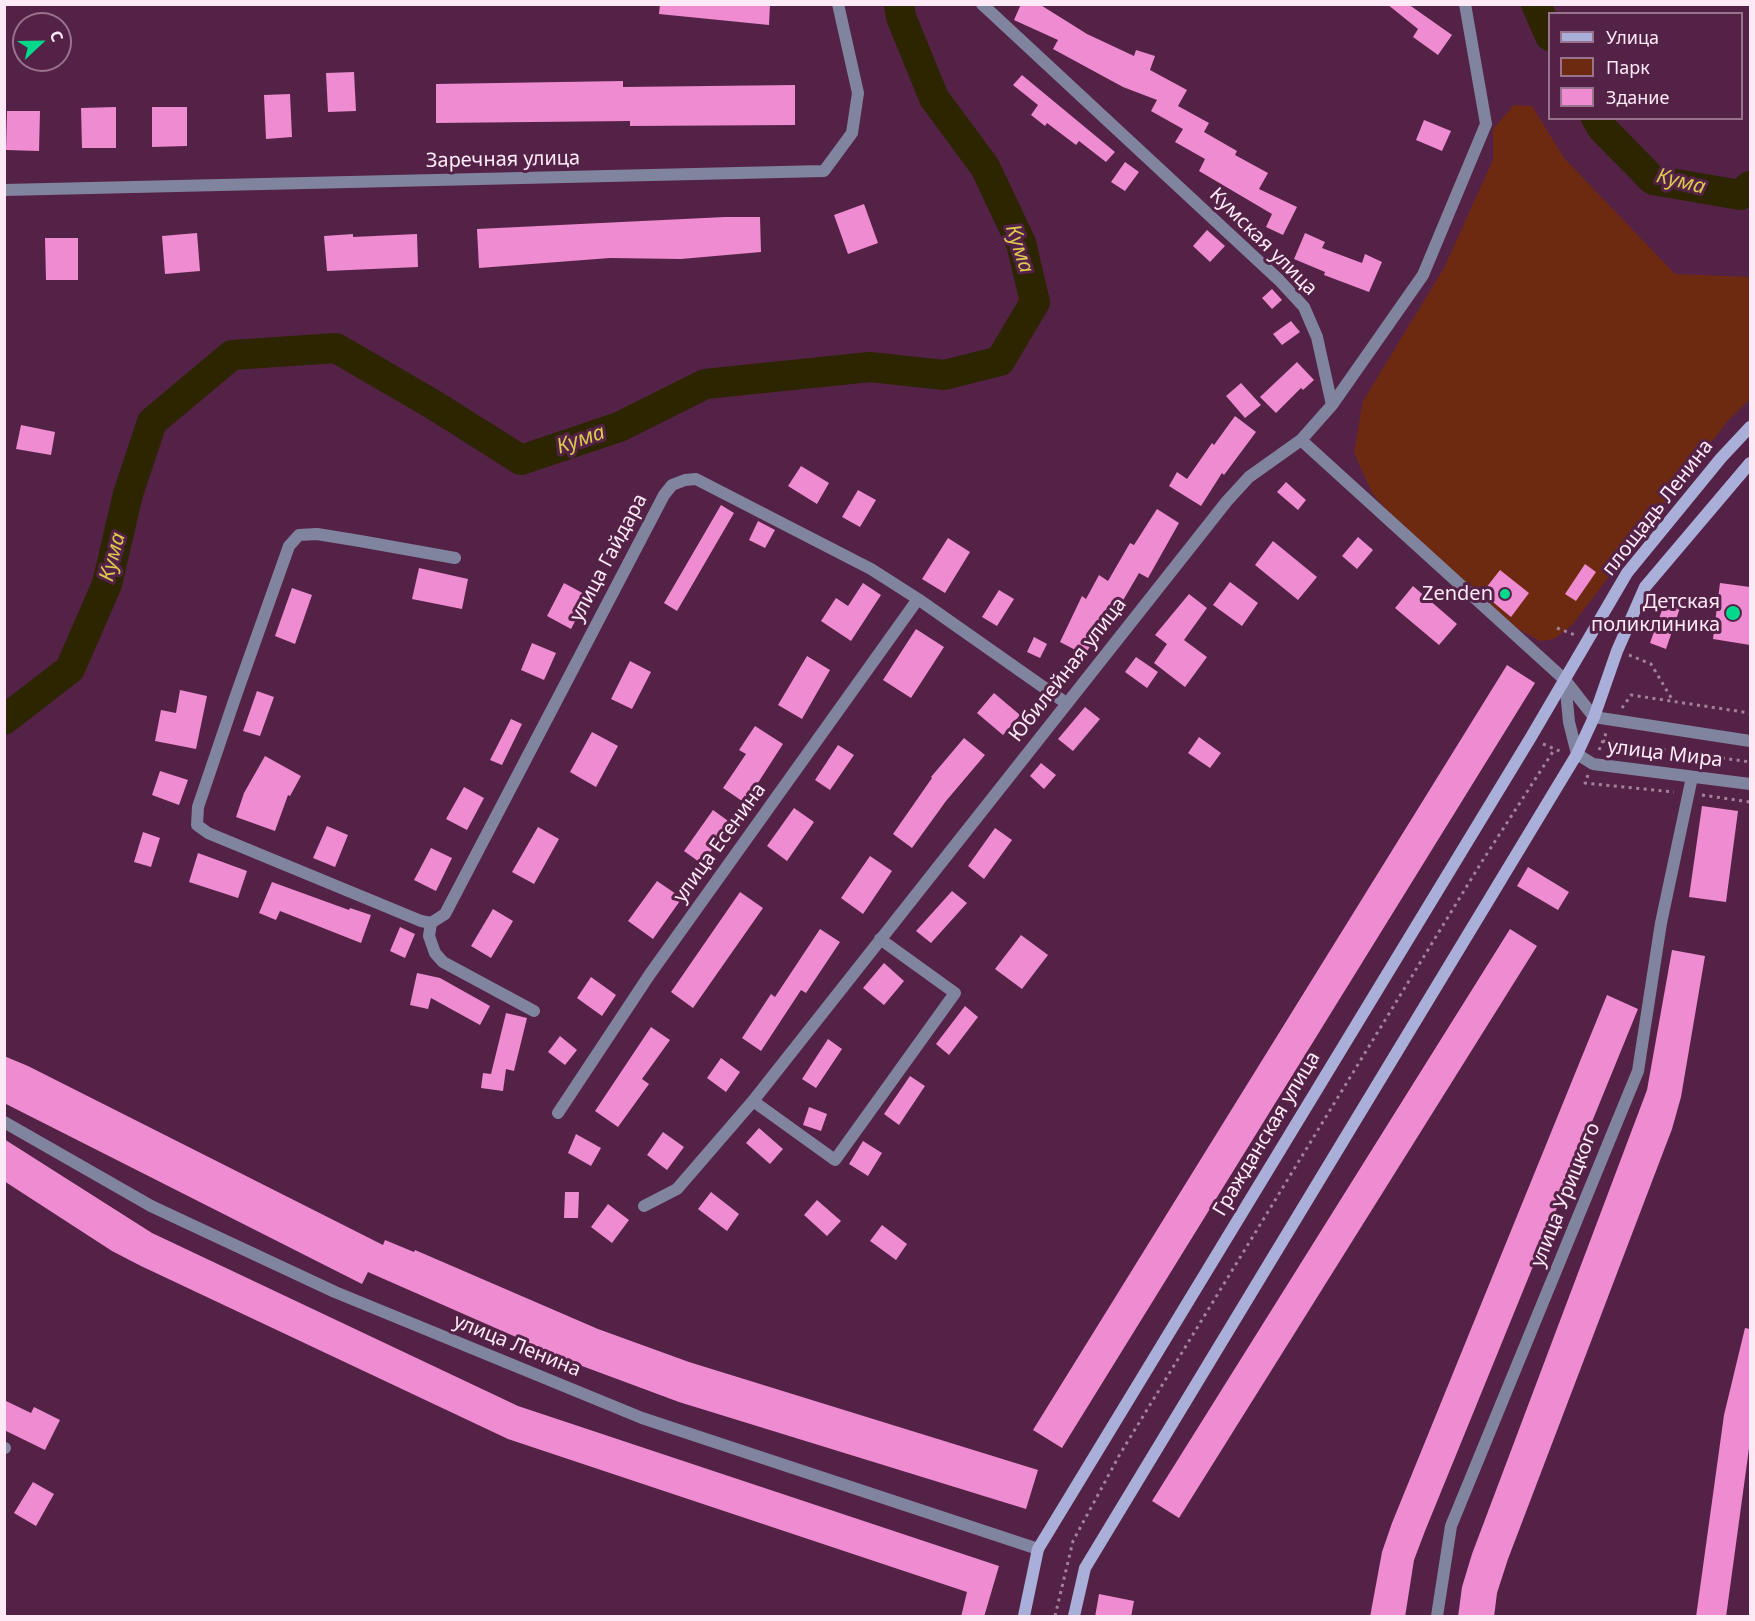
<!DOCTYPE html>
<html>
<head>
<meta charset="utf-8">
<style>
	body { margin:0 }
	#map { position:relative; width:1755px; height:1621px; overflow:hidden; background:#552247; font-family:"Noto Sans",sans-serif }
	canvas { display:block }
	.frame { position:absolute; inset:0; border:6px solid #feeaf7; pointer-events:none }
	.legend { position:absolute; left:1548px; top:12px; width:195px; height:108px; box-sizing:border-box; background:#552247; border:2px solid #99728d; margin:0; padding:8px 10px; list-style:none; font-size:18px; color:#feeaf7 }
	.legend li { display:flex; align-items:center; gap:12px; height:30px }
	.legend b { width:30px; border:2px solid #99728d }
	.north { position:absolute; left:12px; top:12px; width:60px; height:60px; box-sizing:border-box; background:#552247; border:2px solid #99728d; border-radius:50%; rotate:68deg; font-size:16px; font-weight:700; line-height:24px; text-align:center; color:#feeaf7 }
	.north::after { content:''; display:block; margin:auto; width:21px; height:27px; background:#00d98c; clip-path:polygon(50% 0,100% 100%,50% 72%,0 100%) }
</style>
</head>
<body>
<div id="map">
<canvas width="1755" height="1621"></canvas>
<div class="frame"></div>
<ul class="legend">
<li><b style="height:8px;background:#a9afd9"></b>Улица</li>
<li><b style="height:16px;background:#6e2a11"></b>Парк</li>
<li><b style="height:16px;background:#ee8bd1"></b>Здание</li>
</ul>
<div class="north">С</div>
</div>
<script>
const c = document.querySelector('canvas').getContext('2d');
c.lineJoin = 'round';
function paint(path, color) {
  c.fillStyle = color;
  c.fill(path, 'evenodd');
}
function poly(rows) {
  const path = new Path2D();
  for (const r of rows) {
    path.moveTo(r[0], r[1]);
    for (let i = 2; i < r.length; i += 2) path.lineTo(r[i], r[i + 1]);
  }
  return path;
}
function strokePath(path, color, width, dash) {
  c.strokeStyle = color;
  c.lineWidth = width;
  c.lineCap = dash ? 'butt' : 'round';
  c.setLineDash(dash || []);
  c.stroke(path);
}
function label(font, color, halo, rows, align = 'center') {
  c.font = font + ' "Noto Sans",sans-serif';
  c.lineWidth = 6;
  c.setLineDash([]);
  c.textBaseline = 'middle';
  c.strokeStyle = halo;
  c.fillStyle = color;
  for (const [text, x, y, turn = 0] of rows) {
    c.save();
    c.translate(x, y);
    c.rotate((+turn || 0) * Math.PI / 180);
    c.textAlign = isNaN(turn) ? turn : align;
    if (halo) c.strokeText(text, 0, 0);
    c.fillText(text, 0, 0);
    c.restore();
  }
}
paint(poly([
	[1514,105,1532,106,1564,158,1675,274,1750,277,1750,399,1726,423,1572,625,1554,639,1540,641,1517,628,1481,599,1394,518,1372,493,1354,452,1363,401,1444,268,1493,160,1493,129]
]), '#6e2a11');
strokePath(poly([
	[1536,4,1550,36],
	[1596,118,1602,128,1653,180,1740,195,1750,186],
	[4,720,70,669,107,584,128,494,152,422,232,355,336,348,434,405,521,460,619,427,705,384,870,367,944,375,1000,361,1035,302,1021,243,985,167,934,98,901,17,899,4]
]), '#2c2500', 30);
paint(poly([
	[660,4,770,4,769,25,659,14],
	[1021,4,1039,4,1087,34,1134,56,1136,50,1155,56,1150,70,1187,90,1178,106,1209,123,1204,132,1237,151,1235,155,1268,173,1259,189,1297,207,1283,235,1266,227,1272,214,1199,171,1205,159,1175,142,1183,129,1151,111,1157,100,1123,87,1053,49,1058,40,1014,20],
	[1387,4,1408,4,1452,35,1438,55,1413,37,1418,29],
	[354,72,356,111,328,112,326,73],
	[1022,75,1115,152,1106,162,1079,141,1076,145,1047,123,1045,126,1031,115,1038,105,1013,85],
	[623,81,623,87,795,85,795,125,630,126,630,121,436,123,436,84],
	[290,94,292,137,266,139,264,95],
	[116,107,116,148,82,148,81,108],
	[152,107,187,107,187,146,152,147],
	[7,111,40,111,39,151,6,150],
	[1424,120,1451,131,1442,151,1416,140],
	[1125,162,1139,172,1125,191,1111,182],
	[864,204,878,243,848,254,834,215],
	[725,217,760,217,761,252,681,259,610,258,479,268,477,229],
	[1207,230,1225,246,1210,262,1193,246],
	[197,233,200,271,165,274,162,236],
	[1305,233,1325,242,1322,248,1362,263,1365,254,1382,262,1369,292,1324,275,1325,272,1294,259],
	[353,234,353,237,417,234,418,267,327,271,324,236],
	[45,238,78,238,78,280,46,280],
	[1272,289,1282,300,1272,309,1262,298],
	[1291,321,1300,332,1282,345,1273,334],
	[1297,362,1314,380,1303,390,1301,388,1276,413,1260,397],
	[1241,383,1261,405,1245,418,1226,396],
	[1235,416,1256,432,1224,475,1222,473,1201,506,1169,486,1177,472,1187,479,1212,443,1214,445],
	[21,425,55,432,51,455,16,449],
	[801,466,829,483,817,504,788,486],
	[1286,482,1306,500,1298,510,1277,492],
	[858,490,876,500,860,527,842,517],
	[721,505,734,513,677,611,664,603],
	[1157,509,1179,523,1148,578,1139,573,1118,609,1113,606,1085,655,1060,642,1082,596,1086,599,1099,575,1108,581,1130,543,1134,545],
	[758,521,775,530,765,548,749,540],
	[1358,537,1373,550,1357,569,1342,556],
	[948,538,970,552,945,593,922,579],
	[1273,541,1317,577,1298,600,1255,565],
	[1585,564,1596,572,1576,601,1565,594],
	[419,568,468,579,462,609,412,599],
	[1500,570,1529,593,1511,617,1482,593],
	[1230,582,1258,603,1242,626,1213,605],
	[564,583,588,596,571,629,547,616],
	[863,583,881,595,851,641,821,621,836,598,848,606],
	[1720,583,1750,587,1750,645,1713,639],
	[1413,586,1457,624,1439,645,1395,608],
	[292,588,312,595,295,644,275,636],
	[999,590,1014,599,997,626,982,617],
	[1189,594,1207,608,1184,640,1207,657,1185,687,1154,663,1167,644,1155,635],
	[1666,599,1681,605,1666,649,1650,643],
	[916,629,944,647,911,698,883,680],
	[1034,637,1047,644,1040,658,1027,652],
	[532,643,556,653,544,680,521,670],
	[807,656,830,670,802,719,778,705],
	[1136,657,1158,672,1147,688,1125,672],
	[630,661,651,672,632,709,611,699],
	[1507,665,1535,683,1062,1448,1033,1430],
	[180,690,207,696,196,749,155,741,161,710,176,713],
	[257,691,274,697,260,736,243,731],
	[994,693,1020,715,1003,735,977,713],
	[1085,707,1100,719,1073,751,1058,739],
	[511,719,522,724,502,765,490,760],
	[755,726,783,744,745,803,723,788,746,754,739,750],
	[592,732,618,746,596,787,570,772],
	[1199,737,1221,753,1210,768,1188,753],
	[964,738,985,755,946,801,912,848,893,834,932,778,931,777],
	[838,745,854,755,830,790,815,780],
	[265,756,301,776,290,796,288,795,275,831,236,817,244,793],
	[1041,763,1056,775,1044,789,1030,776],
	[160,771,188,780,179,805,152,795],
	[464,787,484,798,467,830,446,819],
	[1702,806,1738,811,1726,902,1689,897],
	[794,808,814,822,787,861,767,846],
	[713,810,731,823,702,864,684,851],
	[327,826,348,835,335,867,313,858],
	[538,827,559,839,534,884,512,872],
	[995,828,1012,840,984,879,968,866],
	[143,832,160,838,151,867,134,862],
	[431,848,452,858,436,891,414,880],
	[198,853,247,871,238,898,189,882],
	[870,856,892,871,863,914,841,898],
	[1528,867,1569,892,1558,910,1517,886],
	[657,881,682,898,653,939,628,921],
	[272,882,349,910,350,908,371,915,361,943,280,911,276,920,259,913],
	[952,891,967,903,931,943,916,931],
	[740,892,763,908,693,1008,671,992],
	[493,909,513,921,491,958,471,946],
	[400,927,415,934,405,958,390,951],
	[820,929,840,942,806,993,801,990,761,1051,742,1038,771,994,775,997],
	[1510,929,1537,946,1179,1518,1152,1501],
	[1021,935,1048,955,1022,989,995,969],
	[1672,950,1705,956,1681,1097,1672,1129,1508,1559,1497,1593,1494,1617,1458,1617,1462,1587,1472,1554,1647,1090],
	[884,963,904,981,884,1005,863,988],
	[417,973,440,978,490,1006,480,1025,431,998,428,1009,410,1005],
	[591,977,616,995,602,1016,577,998],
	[1607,995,1638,1009,1425,1531,1414,1560,1405,1617,1370,1617,1382,1552,1392,1523],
	[965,1006,978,1017,949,1055,936,1044],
	[506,1013,527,1018,514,1071,506,1069,503,1091,481,1088,483,1073,491,1074],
	[651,1027,670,1040,642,1079,649,1084,618,1127,595,1111],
	[560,1036,577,1050,565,1065,548,1052],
	[828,1039,842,1049,816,1088,802,1079],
	[4,1056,28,1066,383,1245,385,1240,414,1252,415,1250,598,1329,689,1362,1038,1470,1026,1509,679,1402,582,1366,368,1272,362,1284,4,1103],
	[721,1058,740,1072,726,1092,707,1078],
	[910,1076,925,1086,899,1125,884,1114],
	[809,1107,827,1114,821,1131,803,1125],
	[759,1128,783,1149,770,1164,746,1143],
	[663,1132,684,1147,667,1170,647,1155],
	[576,1134,601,1148,591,1166,568,1153],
	[4,1139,152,1233,518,1406,999,1566,984,1617,961,1617,967,1592,508,1439,141,1266,112,1251,4,1181],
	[863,1141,882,1153,868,1176,849,1164],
	[565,1192,579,1192,578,1218,564,1218],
	[711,1192,739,1214,727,1231,698,1209],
	[817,1200,841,1221,827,1236,804,1215],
	[608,1204,629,1220,612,1243,591,1227],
	[882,1225,907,1244,896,1260,870,1241],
	[1745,1328,1750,1329,1750,1441,1726,1617,1696,1617,1724,1415],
	[4,1400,31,1413,34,1407,60,1420,45,1450,4,1430],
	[33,1482,54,1494,36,1526,14,1513],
	[1099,1594,1134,1601,1131,1617,1095,1617]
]), '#ee8bd1');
strokePath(poly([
	[1557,628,1575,635],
	[1629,655,1651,664,1673,701],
	[1622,708,1631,695,1750,713],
	[1603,741,1750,762],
	[1543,744,1562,752],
	[1599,750,1607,731],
	[1588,775,1585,783,1674,792],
	[1702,795,1750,802],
	[1055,1616,1073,1541,1120,1454,1481,863,1554,750]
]), '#a48099', 3, [3, 4.5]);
strokePath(poly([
	[982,4,1279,280,1304,307,1317,337,1332,405,1423,275,1486,124,1465,4],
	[4,190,824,171,852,133,858,93,838,4],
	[1301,440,1565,680,1594,717,1750,741],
	[455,558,360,541,317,534,299,535,289,546,235,698,198,807,197,825,208,833,421,921,431,923,445,914,664,495,672,485,685,480,696,479,871,569,918,599,1066,703],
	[1565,681,1569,722,1577,754,1593,764,1750,784],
	[431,923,429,936,435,953,443,962,534,1011],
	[753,1101,835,1160,955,993,880,939],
	[558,1113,650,974,918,599],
	[4,1122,151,1206,335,1292,642,1418,1038,1549],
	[644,1206,677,1189,753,1101,1227,501,1249,477,1301,440,1332,405],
	[4,1448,5,1448],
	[1437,1616,1451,1526,1638,1071,1661,923,1692,777]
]), '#80849f', 12);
strokePath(poly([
	[1024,1616,1038,1549,1531,737,1627,573,1721,458,1750,427],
	[1074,1616,1085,1568,1577,754,1594,717,1617,651,1645,587,1750,463]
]), '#a9afd9', 12);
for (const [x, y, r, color] of [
	[1505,594,6,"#00d98c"],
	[1733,613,8,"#00d98c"]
]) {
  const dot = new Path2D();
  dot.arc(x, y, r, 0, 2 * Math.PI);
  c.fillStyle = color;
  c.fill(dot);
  strokePath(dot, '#552247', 2);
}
label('20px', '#feeaf7', '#552247', [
	["Заречная улица",503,160,-1],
	["Кумская улица",1263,242,45],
	["площадь Ленина",1658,508,-52],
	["улица Гайдара",609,558,-62],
	["Юбилейная улица",1068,670,-52],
	["улица Мира",1665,754,7],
	["улица Есенина",720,843,-54],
	["Гражданская улица",1267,1134,-59],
	["улица Урицкого",1566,1195,-68],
	["улица Ленина",517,1346,22]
]);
label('20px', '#feeaf7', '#552247', [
	["Zenden",1493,594],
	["Детская",1720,602],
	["поликлиника",1720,625]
], 'right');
label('italic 21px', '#dec84f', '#552247', [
	["Кума",1681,182,14],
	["Кума",1019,249,72],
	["Кума",581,440,-19],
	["Кума",113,557,-75]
]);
</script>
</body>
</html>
